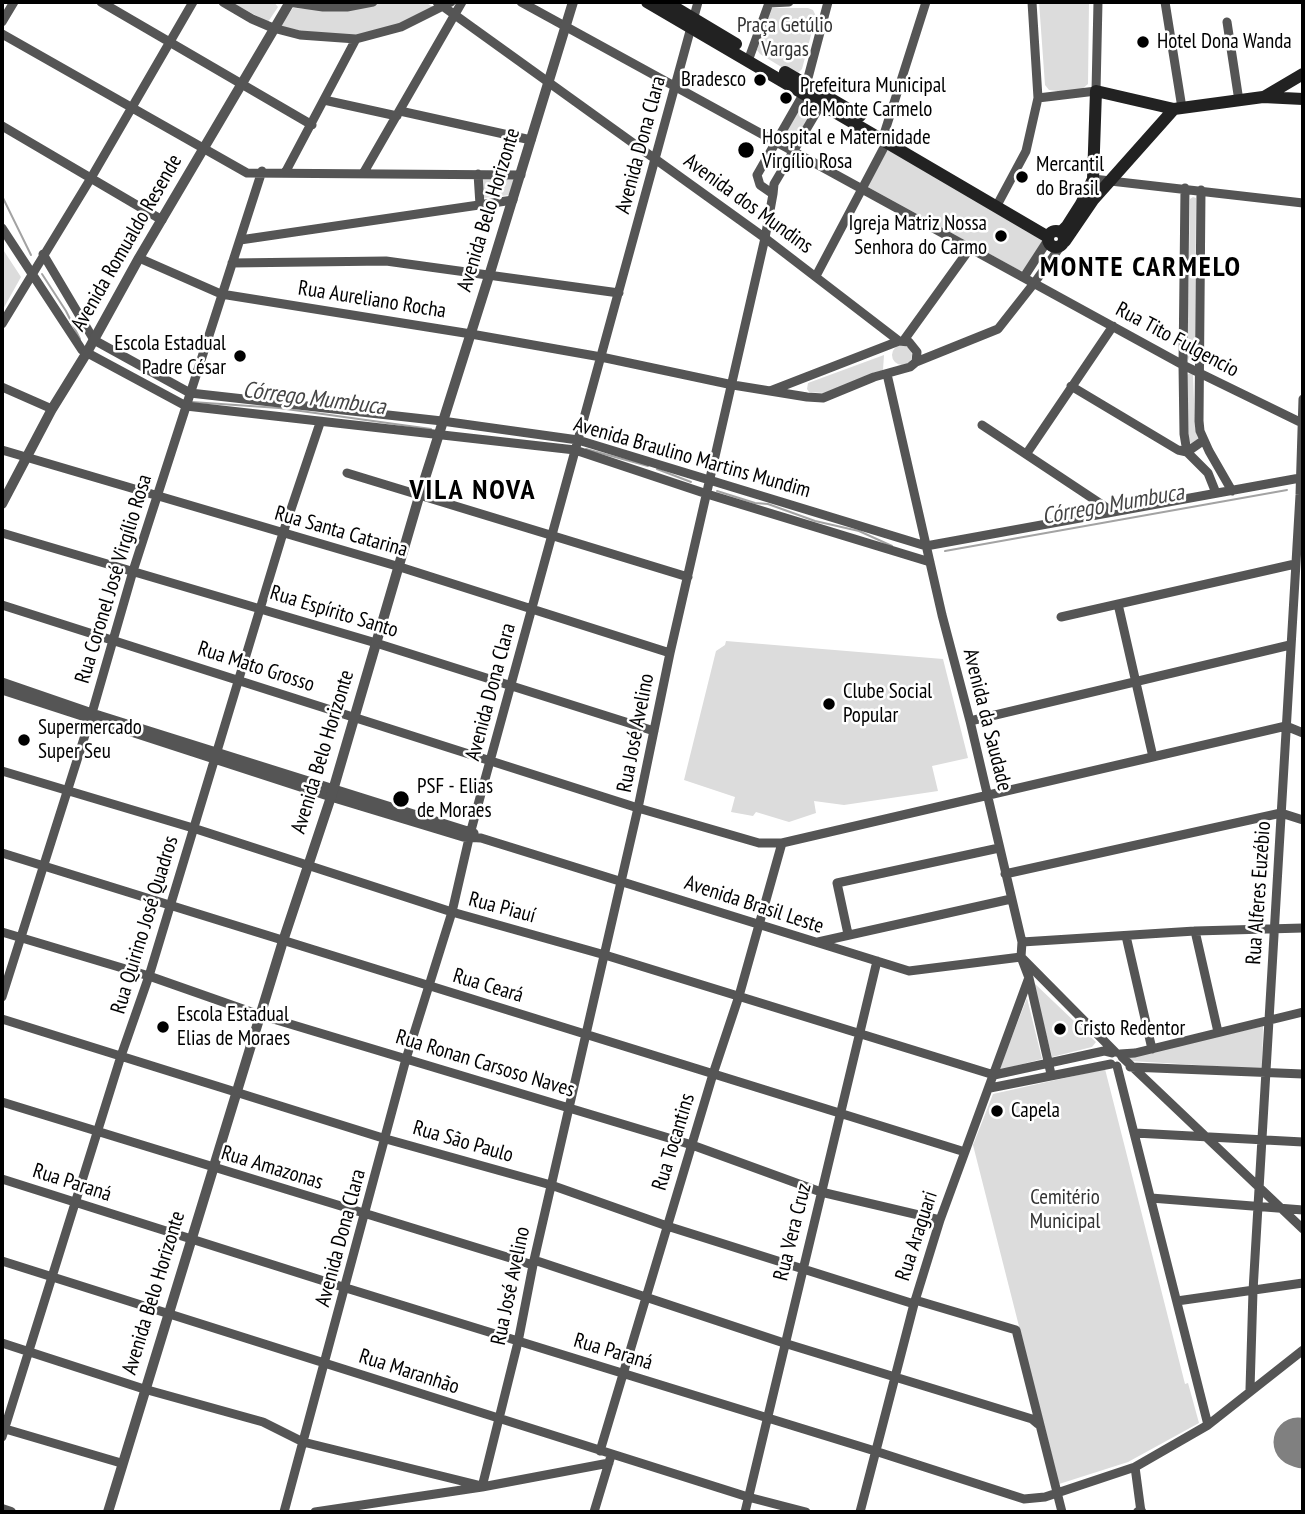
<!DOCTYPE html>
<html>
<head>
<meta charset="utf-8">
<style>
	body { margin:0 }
	#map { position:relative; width:1305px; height:1514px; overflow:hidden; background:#fff; font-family:"PT Sans Narrow",sans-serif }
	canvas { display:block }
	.frame { position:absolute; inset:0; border:4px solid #000; pointer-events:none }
</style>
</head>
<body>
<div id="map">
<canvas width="1305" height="1514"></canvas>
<div class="frame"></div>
</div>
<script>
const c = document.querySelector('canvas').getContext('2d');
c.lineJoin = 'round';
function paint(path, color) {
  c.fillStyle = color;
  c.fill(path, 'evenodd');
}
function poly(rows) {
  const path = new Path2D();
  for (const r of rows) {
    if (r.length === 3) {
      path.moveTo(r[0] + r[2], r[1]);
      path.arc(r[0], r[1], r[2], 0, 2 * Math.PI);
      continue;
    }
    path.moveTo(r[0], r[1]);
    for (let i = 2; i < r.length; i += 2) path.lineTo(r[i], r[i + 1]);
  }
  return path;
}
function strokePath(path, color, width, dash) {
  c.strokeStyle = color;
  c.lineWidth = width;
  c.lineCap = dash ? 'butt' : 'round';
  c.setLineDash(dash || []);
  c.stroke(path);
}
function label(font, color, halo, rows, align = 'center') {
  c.font = font + ' "PT Sans Narrow",sans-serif';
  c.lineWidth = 5;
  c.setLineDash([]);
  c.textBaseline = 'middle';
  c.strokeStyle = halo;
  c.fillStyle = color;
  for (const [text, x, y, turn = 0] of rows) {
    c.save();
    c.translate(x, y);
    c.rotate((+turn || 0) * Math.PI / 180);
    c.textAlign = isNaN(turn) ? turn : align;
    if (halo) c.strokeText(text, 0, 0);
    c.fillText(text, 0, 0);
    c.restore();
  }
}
paint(poly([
	[231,2,274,2,278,7,268,22],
	[383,2,425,2,433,7,403,23,355,36,322,35,283,27,281,25,293,8,343,11,358,9],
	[1039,2,1089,2,1088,84,1081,90,1058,91,1049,90,1045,85],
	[772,8,808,8,813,10,816,16,802,69,798,73,793,74,760,54,757,50,768,13],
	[804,95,819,104,795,146,779,138],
	[888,146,1043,240,1024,271,1019,270,868,187,868,184],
	[514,178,510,195,483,198,482,179],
	[1193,197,1196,198,1195,359,1192,363,1187,358,1190,199],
	[2,248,21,277,2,311],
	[902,355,10],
	[884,355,883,370,824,393,809,392,807,389,808,383],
	[1190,373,1193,374,1195,426,1198,438,1192,447,1187,434,1187,375],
	[726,641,943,659,968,758,932,766,938,791,844,805,814,801,816,813,789,822,756,812,753,816,731,812,735,797,684,780,716,651,725,645],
	[1033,982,1096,1042,1092,1047,1052,1057],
	[1027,998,1042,1059,999,1070],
	[1263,1026,1262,1069,1131,1061,1130,1060,1130,1057],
	[1105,1069,1185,1384,1188,1383,1199,1423,1128,1462,1059,1484,973,1145,993,1094]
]), '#dcdcdc');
strokePath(poly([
	[2,196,31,255],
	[42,274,66,311,80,339],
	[192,402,279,408,431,429],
	[586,449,648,466],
	[657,469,691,482],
	[717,491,755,503,768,504,815,521,859,531,892,546],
	[945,551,1287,490]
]), '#a3a3a3', 2);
strokePath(poly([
	[1298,1442,1303,1444]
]), '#808080', 49);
strokePath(poly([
	[101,2,312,125],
	[223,2,252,19,273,28,300,35,356,39,401,27,451,2],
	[288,2,323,7,347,7,373,2],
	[437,2,765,238,899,341],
	[521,2,1183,365,1302,423],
	[1165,2,1182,108],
	[769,3,789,2],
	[2,22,14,2],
	[1227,22,1239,101],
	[2,34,247,173,521,175],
	[748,61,769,3],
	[1038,98,1096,91,1098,2],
	[324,100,397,116],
	[400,111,531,140],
	[2,126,162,220],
	[885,131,926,2],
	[286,171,356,39],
	[364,172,462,2],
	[478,174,480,205],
	[1093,179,1303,203],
	[1185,188,1183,365,1184,434,1187,452],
	[1201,190,1199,421,1200,431,1209,451,1232,491],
	[773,194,774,184,823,101],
	[996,207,1026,151,1038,98,1032,2],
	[2,228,82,350,186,406,575,450,707,494,930,562],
	[240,240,513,200],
	[43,254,94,340,190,393,442,421,578,440,926,546,1300,478],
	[139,258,221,294,471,334,601,357,733,385,807,397,823,398,874,377,910,367,916,362,917,352,909,342,899,341,770,391],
	[232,263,386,261,619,293],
	[816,276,891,134],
	[1024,277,1048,240],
	[2,324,91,178,193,2],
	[904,340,971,247],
	[916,362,998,329,1035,282,1060,247],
	[887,374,942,615,970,721,1022,942,1021,957,1029,978,1051,1074],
	[1071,386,1178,450,1187,452,1208,473,1216,493],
	[2,387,52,409],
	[982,425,1113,512],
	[2,450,400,567,670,653],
	[1187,452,1204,440],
	[1027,453,1113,326],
	[347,473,688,577],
	[2,533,376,643,654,731],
	[1118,604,1153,757],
	[2,605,638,808,759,843,782,843,1286,726,1303,733],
	[1061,617,1295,564],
	[2,682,92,713,474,833],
	[2,690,331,797,463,837,481,838,909,971,1021,957,1115,1052],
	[970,721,1290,645],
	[2,771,193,828,452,912,605,955,994,1075,1104,1051,1112,1053],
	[2,853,965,1152],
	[1005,874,1281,813,1303,820],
	[1195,931,1218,1032],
	[2,932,149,976,260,1015,692,1145,821,1192,940,1220],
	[848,934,837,883,999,848],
	[1126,936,1152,1049],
	[818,942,1011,899],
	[1022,942,1195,931,1303,928],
	[2,997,92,713,133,571,262,171],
	[2,1019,386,1139,551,1185,667,1226,914,1304],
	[1120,1054,1135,1053,1303,1012],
	[1122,1057,1303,1229],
	[1117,1066,1208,1425],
	[1130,1067,1303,1074],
	[990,1088,1111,1064],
	[2,1102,533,1265],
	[1135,1133,1303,1142],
	[2,1179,346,1288,875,1451,1024,1499,1045,1497,1135,1467,1208,1425,1303,1350],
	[1151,1198,1303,1210],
	[534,1260,784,1343,1032,1419,1038,1424],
	[2,1261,748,1497,806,1512],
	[915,1300,1016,1330,1062,1512],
	[1177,1301,1303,1283],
	[2,1343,144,1389,263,1422,303,1442,482,1486],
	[1250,1389,1253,1291,1300,495,1303,399],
	[2,1428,121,1463],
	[2,1437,121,1056,149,976,283,533,320,423],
	[600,1451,713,1074,739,996,782,843],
	[1135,1467,1141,1512],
	[482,1487,518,1342,534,1260,638,808,670,653,765,238,773,194,760,185,757,175,804,93,828,2],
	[284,1512,406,1059,452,912,470,834,698,2],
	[315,1512,482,1487,609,1463],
	[594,1512,610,1459],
	[745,1512,877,961],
	[860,1512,914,1304,940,1220,1028,980]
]), '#555', 9);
strokePath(poly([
	[2,504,52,409,86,354,139,258,290,2],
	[2,1509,11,1512],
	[108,1512,283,941,331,797,419,497,489,276,573,2],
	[1138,1512,1141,1511]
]), '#555', 10);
strokePath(poly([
	[647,2,1048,237],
	[666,2,736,44],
	[785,72,860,116],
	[1264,97,1303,74],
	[1056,239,8],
	[1061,232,1067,226,1081,204,1093,179,1096,91,1174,109,1263,97,1303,99],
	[1065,241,1093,200,1174,109]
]), '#222', 12);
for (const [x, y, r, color] of [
	[1143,42,7,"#000"],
	[760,80,7,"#000"],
	[786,98,7,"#000"],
	[746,150,9,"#000"],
	[1022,177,7,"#000"],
	[1001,236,7,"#000"],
	[240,356,7,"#000"],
	[829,704,7,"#000"],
	[24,740,7,"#000"],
	[401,799,9,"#000"],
	[163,1027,7,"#000"],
	[1060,1029,7,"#000"],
	[997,1111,7,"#000"]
]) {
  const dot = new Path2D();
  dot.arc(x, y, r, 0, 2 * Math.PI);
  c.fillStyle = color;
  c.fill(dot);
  strokePath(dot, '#fff', 2.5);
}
label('21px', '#333', '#fff', [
	["Praça Getúlio",785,26],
	["Vargas",785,50],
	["Cemitério",1065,1198],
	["Municipal",1065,1222]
]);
label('21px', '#000', '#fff', [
	["Hotel Dona Wanda",1157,42],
	["Bradesco",746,80,"right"],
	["Prefeitura Municipal",800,86],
	["de Monte Carmelo",800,110],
	["Hospital e Maternidade",762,138],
	["Virgílio Rosa",762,162],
	["Mercantil",1036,165],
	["do Brasil",1036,189],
	["Igreja Matriz Nossa",987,224,"right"],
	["Senhora do Carmo",987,248,"right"],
	["Escola Estadual",226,344,"right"],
	["Padre César",226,368,"right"],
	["Clube Social",843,692],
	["Popular",843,716],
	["Supermercado",38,728],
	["Super Seu",38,752],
	["PSF - Elias",417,787],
	["de Moraes",417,811],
	["Escola Estadual",177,1015],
	["Elias de Moraes",177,1039],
	["Cristo Redentor",1074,1029],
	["Capela",1011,1111]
], 'left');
label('21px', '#000', '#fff', [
	["Avenida Dona Clara",641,145,-75],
	["Avenida dos Mundins",748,204,36],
	["Avenida Belo Horizonte",489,210,-73],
	["Avenida Romualdo Resende",127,243,-60],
	["Rua Aureliano Rocha",372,300,9],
	["Rua Tito Fulgencio",1177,340,28],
	["Avenida Braulino Martins Mundim",692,458,16],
	["Rua Santa Catarina",341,532,16],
	["Rua Coronel José Virgílio Rosa",114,579,-73],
	["Rua Espírito Santo",334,612,17],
	["Rua Mato Grosso",256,667,18],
	["Avenida Dona Clara",491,692,-75],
	["Avenida da Saudade",987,720,76],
	["Rua José Avelino",636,733,-79],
	["Avenida Belo Horizonte",323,752,-73],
	["Rua Alferes Euzébio",1259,893,-86],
	["Avenida Brasil Leste",754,905,18],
	["Rua Piauí",502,908,15],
	["Rua Quirino José Quadros",145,925,-73],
	["Rua Ceará",488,986,17],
	["Rua Ronan Carsoso Naves",485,1064,17],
	["Rua São Paulo",463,1142,16],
	["Rua Tocantins",674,1142,-73],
	["Rua Amazonas",272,1168,17],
	["Rua Paraná",72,1183,18],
	["Rua Vera Cruz",793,1232,-76],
	["Rua Araguari",917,1236,-72],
	["Avenida Dona Clara",341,1238,-75],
	["Rua José Avelino",511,1286,-78],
	["Avenida Belo Horizonte",154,1293,-73],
	["Rua Paraná",613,1352,17],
	["Rua Maranhão",409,1372,18]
]);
label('italic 23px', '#444', '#fff', [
	["Córrego Mumbuca",314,399,7],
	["Córrego Mumbuca",1113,505,-10]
]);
c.letterSpacing = '2px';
label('bold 28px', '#000', '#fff', [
	["MONTE CARMELO",1141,268],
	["VILA NOVA",473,491]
]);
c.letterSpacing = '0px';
</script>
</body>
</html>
